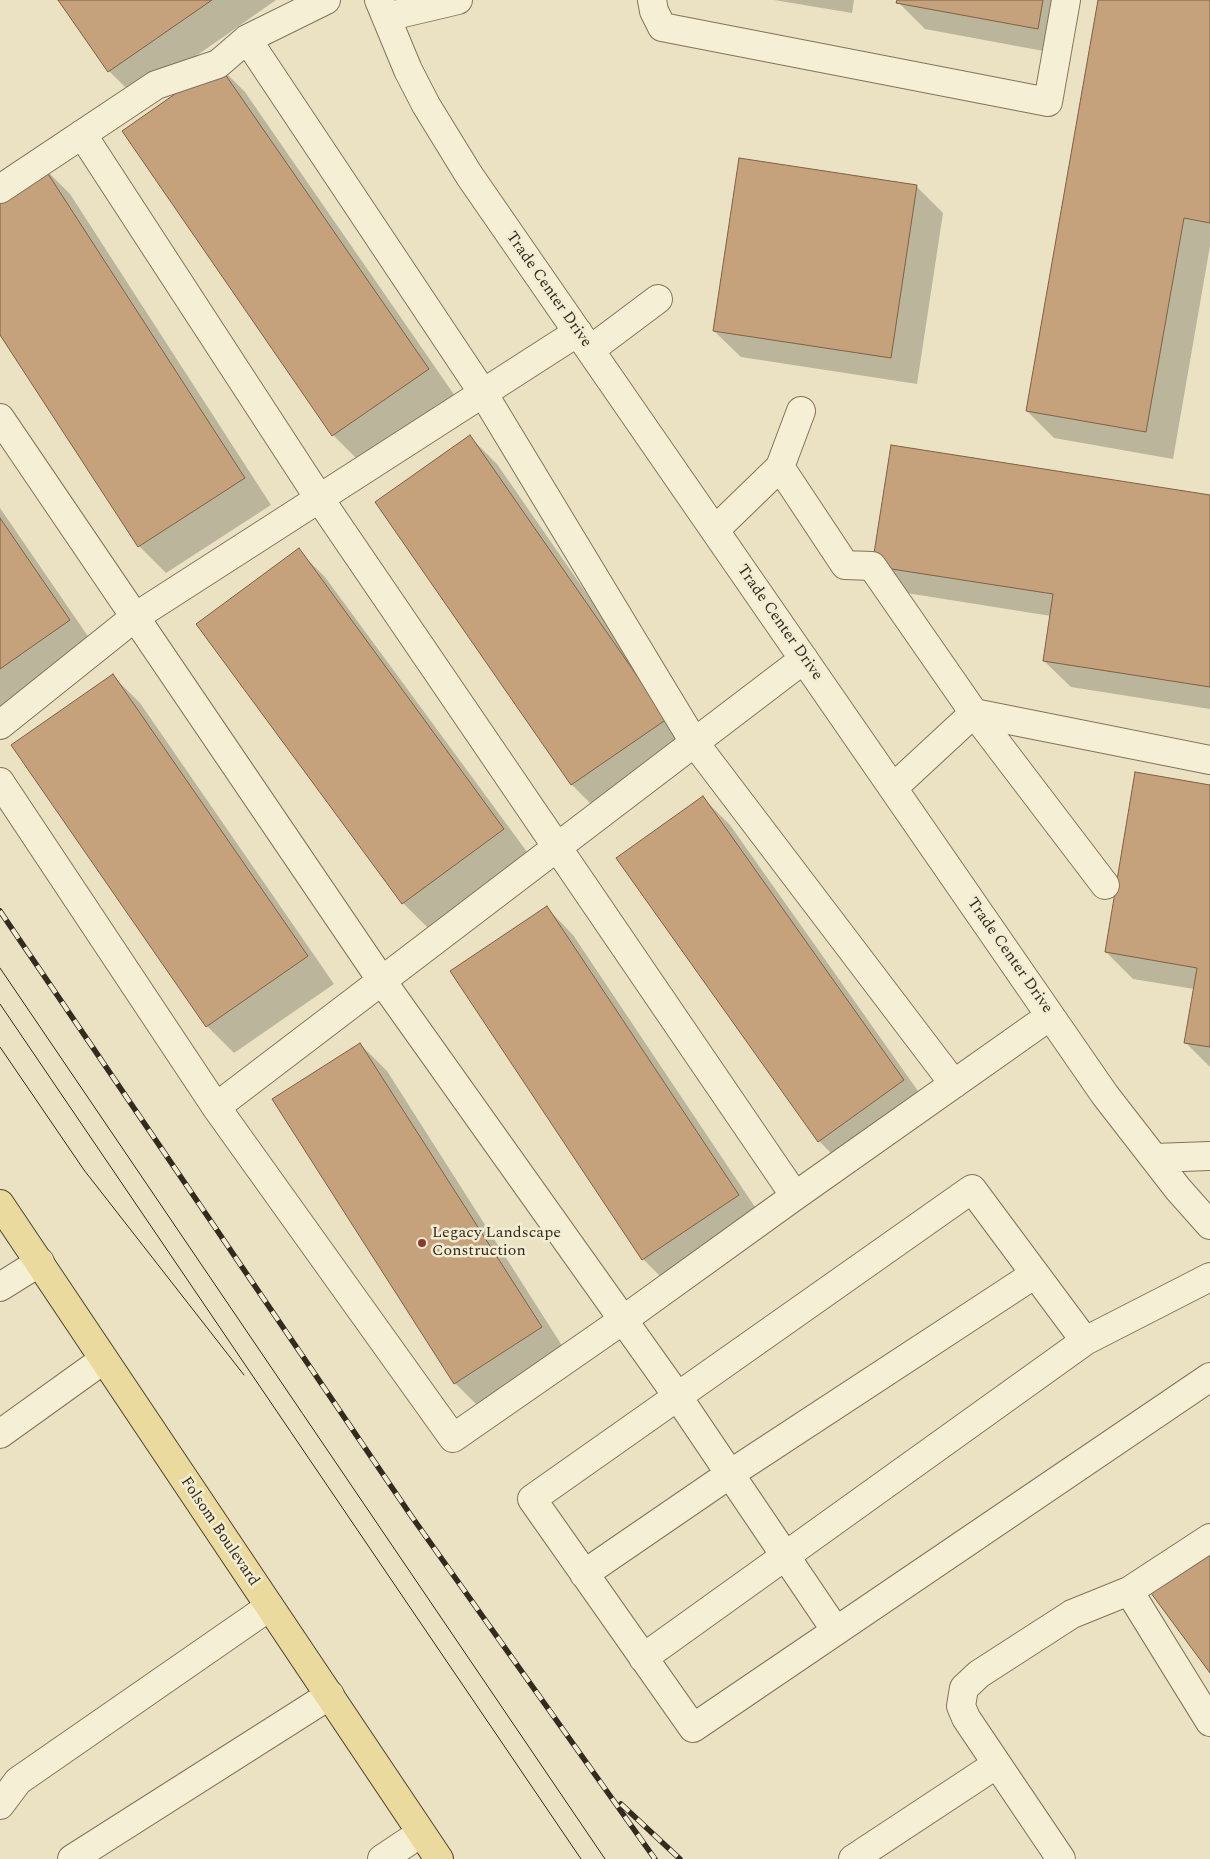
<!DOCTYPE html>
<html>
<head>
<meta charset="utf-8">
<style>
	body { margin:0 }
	canvas { display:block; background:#eae2c3 }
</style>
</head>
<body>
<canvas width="1210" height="1859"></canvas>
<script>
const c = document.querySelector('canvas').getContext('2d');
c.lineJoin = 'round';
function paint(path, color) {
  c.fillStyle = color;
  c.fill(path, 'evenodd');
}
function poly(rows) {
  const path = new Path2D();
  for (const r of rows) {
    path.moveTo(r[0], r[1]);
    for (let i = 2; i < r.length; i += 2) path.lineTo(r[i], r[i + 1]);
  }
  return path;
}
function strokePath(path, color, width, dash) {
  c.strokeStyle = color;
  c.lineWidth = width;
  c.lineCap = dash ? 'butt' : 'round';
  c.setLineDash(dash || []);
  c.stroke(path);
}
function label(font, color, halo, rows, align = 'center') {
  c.font = font + ' Spectral,serif';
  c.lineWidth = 5;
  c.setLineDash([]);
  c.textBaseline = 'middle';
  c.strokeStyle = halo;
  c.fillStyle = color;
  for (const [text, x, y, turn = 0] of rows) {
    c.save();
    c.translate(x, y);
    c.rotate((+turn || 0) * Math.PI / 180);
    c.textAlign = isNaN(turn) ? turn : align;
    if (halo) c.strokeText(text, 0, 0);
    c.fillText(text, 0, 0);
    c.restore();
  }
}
paint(poly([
	[60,0,276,0,136,98,109,71],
	[774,0,854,0,852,13],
	[898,0,1075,0,1065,55,925,29,898,2],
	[1099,0,1210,0,1210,246,1173,459,1054,438,1027,411],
	[218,65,245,92,455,396,360,462,333,435],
	[43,167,70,194,271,505,166,573,139,546,0,333],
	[916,186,943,213,917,384,741,357,714,331],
	[470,437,497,464,692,746,598,811,572,785,377,502],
	[1210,497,1210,709,1071,687,1044,661,1051,616,900,592,873,565],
	[0,508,96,648,0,709],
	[298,550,325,577,530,856,430,930,403,903],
	[113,676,140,703,334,984,234,1053,207,1026,13,746],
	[1210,786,1210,1067,1185,1042,1194,989,1133,979,1106,952],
	[703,798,730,825,930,1108,846,1168,819,1141],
	[547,908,573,935,765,1222,670,1286,643,1259],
	[360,1044,387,1071,568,1355,482,1410,455,1383]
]), '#0003');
const building = poly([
	[58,0,212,0,108,72,58,0],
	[897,0,1043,0,1038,29,896,3,897,0],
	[1098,0,1210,0,1210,223,1184,218,1146,432,1026,411,1098,0],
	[218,64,429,369,332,436,122,131,218,64],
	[739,158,917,185,891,358,713,331,739,158],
	[43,166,245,478,138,547,0,335,0,194,43,166],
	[470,435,667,719,571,785,375,502,470,435],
	[891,445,1210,495,1210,687,1043,661,1053,594,872,566,891,445],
	[0,518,70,620,0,669,0,518],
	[299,548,504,829,402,904,196,624,299,548],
	[113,674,308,956,206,1027,11,745,113,674],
	[1135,772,1210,785,1210,1047,1184,1043,1197,968,1105,952,1135,772],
	[703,796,904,1080,818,1142,616,858,703,796],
	[547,906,739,1195,642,1260,450,971,547,906],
	[360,1043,542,1327,454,1384,272,1099,360,1043],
	[1210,1543,1210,1673,1148,1589,1210,1543]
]);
paint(building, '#c5a17c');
strokePath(building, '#7f6143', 1);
const minor = poly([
	[379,0,408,70,426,105,469,175,1105,1095,1178,1189,1210,1225],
	[652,0,654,11,662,27,1048,102,1066,0],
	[386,17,458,0],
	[247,39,483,393,694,742,954,1084],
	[82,134,319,498,795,1196],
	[0,189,156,85,218,64,247,39,326,0],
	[590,350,658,299],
	[0,418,382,981,678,1397,836,1631],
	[780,467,801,411],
	[715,530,780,467,845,565,872,566,974,713,1105,885],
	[0,725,135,617,578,332],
	[0,782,216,1107,453,1438,623,1320,795,1196,1050,1016],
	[893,788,974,713,1210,760],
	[216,1107,804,659],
	[1154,1158,1210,1156],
	[0,1287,40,1262],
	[1085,1341,972,1189,532,1499,693,1728,1210,1377],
	[0,1434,103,1360],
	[1210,1538,1129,1591,1210,1722],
	[584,1574,730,1474,1035,1274],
	[643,1658,1085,1341,1210,1277],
	[0,1805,18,1781,269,1607],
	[72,1859,330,1695],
	[382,1859,421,1833],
	[853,1859,997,1764],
	[1061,1859,966,1718,961,1706,964,1688,979,1674,1072,1614,1129,1591]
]);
const major = poly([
	[0,1204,439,1859]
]);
strokePath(minor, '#82745b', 30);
strokePath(major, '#50422f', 30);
strokePath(minor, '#f5efd5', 28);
strokePath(major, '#eada9d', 28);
strokePath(poly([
	[0,968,605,1859],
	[0,1004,581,1859],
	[0,1047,84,1170,244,1375]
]), '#332b1e', 1);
const rail = poly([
	[0,911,412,1517,655,1859],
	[621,1804,680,1859]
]);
strokePath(rail, '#332b1e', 5.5);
strokePath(rail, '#f2ecd2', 4, [11]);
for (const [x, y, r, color] of [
	[422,1243,5,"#8c3930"]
]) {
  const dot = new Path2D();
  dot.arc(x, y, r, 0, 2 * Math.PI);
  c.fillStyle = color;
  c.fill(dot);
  strokePath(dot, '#f2ecd2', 2);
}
label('16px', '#332b1e', '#f2ecd2', [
	["Trade Center Drive",548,290,55],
	["Trade Center Drive",779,623,55],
	["Trade Center Drive",1009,956,55],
	["Folsom Boulevard",219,1532,56]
]);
label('16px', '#332b1e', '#f2ecd2', [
	["Legacy Landscape",432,1234],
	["Construction",432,1252]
], 'left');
</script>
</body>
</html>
